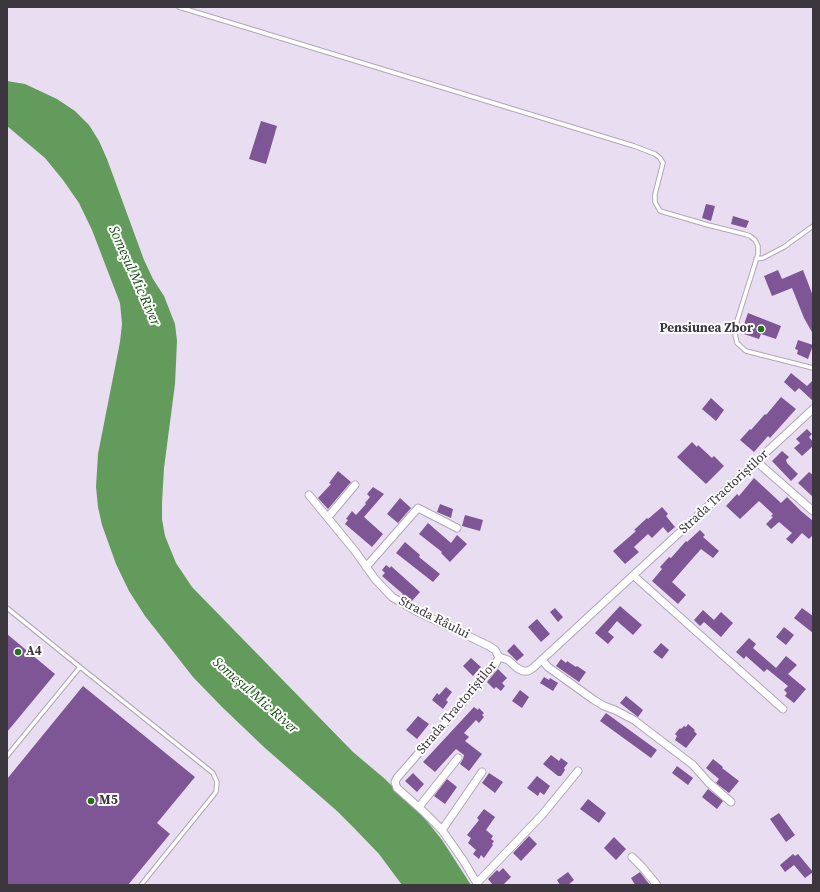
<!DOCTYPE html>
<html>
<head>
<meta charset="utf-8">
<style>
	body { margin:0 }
	#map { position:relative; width:820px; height:892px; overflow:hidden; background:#e9ddf1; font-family:"Source Serif 4",serif }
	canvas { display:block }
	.frame { position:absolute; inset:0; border:8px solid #3c373f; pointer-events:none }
</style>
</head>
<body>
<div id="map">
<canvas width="820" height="892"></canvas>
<div class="frame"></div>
</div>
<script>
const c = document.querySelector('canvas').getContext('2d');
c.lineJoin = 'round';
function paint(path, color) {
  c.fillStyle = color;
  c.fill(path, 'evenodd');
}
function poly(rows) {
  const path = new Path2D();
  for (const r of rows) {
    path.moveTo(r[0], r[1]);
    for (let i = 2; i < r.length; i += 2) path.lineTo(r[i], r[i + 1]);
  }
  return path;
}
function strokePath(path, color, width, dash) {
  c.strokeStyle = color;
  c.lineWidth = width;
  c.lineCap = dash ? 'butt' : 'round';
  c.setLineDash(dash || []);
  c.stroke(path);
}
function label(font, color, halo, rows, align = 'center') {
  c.font = font + ' "Source Serif 4",serif';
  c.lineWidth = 4;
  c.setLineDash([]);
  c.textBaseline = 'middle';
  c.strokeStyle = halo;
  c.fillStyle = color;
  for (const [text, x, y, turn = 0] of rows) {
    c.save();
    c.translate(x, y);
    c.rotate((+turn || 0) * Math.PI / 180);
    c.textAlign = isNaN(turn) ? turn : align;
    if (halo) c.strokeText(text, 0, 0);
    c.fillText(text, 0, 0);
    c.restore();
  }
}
paint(poly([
	[7,81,25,84,57,99,75,111,89,125,99,141,107,159,144,260,153,279,164,296,175,324,177,341,175,384,164,468,162,503,162,519,165,536,176,563,192,587,353,752,385,779,426,820,442,840,471,885,402,885,379,854,355,829,337,811,265,748,222,707,193,677,145,616,129,591,116,564,102,525,98,507,96,487,98,454,120,342,122,324,120,303,92,230,79,203,63,180,45,158,7,126]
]), '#639b5c');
paint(poly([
	[261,121,277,126,266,164,249,159],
	[706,204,715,206,711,221,702,218],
	[733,216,749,221,746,228,731,224],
	[778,270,782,279,803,270,813,296,813,334,804,318,792,288,772,296,764,276],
	[748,313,781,326,776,339,761,334,759,339,741,333],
	[798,340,813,345,808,359,797,354,798,350,795,349],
	[791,373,807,386,813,380,813,401,799,388,795,392,784,382],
	[781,397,796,409,770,438,768,436,754,452,740,440,750,429,751,430,765,414,766,415],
	[711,398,724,410,716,421,702,409],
	[807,429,812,434,809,437,813,442,813,446,802,456,794,448,800,443,796,439],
	[692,442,697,447,698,445,712,458,714,456,724,466,706,484,677,457],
	[782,451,789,457,786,460,787,463,798,474,791,481,772,461],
	[338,471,351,482,328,509,318,498,331,484,329,483],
	[809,472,813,475,813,497,798,483],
	[754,478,781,503,787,497,801,511,813,521,813,535,809,539,802,533,792,544,786,539,792,533,779,522,771,529,766,524,773,517,771,516,773,514,759,501,740,519,726,506,737,494,739,496],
	[373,487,384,494,364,517,383,534,372,547,345,524,348,520,346,519,352,511,356,515,366,504,365,503,370,497,367,494],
	[400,498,411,508,398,523,387,514],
	[440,504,453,509,451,518,437,512],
	[662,507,668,514,666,516,675,527,668,533,663,527,652,538,648,534,634,547,639,552,625,564,613,551,636,531,634,530,647,518,648,519],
	[465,515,483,520,480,531,462,526],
	[428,523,451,543,457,535,467,544,450,562,441,553,442,552,419,534],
	[700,530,705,535,703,537,719,551,713,558,701,549,672,582,686,595,678,604,652,581,662,569,660,567,669,557,671,558,686,541,687,542],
	[405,542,420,555,419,557,440,574,433,582,396,553],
	[386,565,390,568,391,566,420,592,411,602,402,595,403,594,382,576,385,573,382,570],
	[620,606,642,625,633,635,617,621,608,632,614,637,608,644,595,633],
	[555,608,563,617,558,622,550,612],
	[802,608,813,616,813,633,794,618],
	[703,610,714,620,721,612,733,623,721,637,704,622,700,626,694,620],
	[537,619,550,634,541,642,528,627],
	[784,627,794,635,786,645,776,637],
	[7,634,55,674,7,732],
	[749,638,756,644,753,648,776,668,786,656,797,665,788,674,806,689,794,703,785,696,787,693,784,690,788,686,767,669,764,672,746,656,744,659,736,652],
	[661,643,669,650,662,659,653,652],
	[514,644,524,655,517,661,507,651],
	[471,658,481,667,473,676,463,666],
	[561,659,566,663,567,661,576,667,577,666,586,672,579,682,556,666],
	[498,669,507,678,502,683,505,686,501,691,496,687,494,689,487,682],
	[544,677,549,680,550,678,558,683,553,691,540,683],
	[83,686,195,777,157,823,170,834,128,885,7,885,7,779],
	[446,687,452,692,446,700,448,702,443,709,432,700,437,693,439,695],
	[520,690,529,697,522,708,512,701],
	[626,696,643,710,638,717,620,703],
	[474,707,478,710,479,708,484,713,482,715,484,717,479,723,476,720,464,733,469,737,465,741,482,754,469,771,460,764,463,759,464,755,456,749,435,772,423,762],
	[606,713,657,750,651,758,600,721],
	[418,716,429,724,417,739,406,730],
	[688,724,695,730,694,731,697,734,686,748,675,740,677,736,675,734,680,728,681,729,684,726,686,727],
	[551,755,559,761,561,758,568,763,564,768,565,770,561,776,558,776,543,764],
	[713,759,723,767,722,768,739,781,729,793,716,783,719,779,706,768],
	[677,766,693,778,688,785,672,773],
	[413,773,424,784,417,792,405,781],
	[489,773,503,782,495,793,482,783],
	[537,776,550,786,544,795,540,792,538,796,527,788],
	[447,779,457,787,445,804,434,796],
	[708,789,723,801,717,809,702,797],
	[588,799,606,813,599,823,580,809],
	[484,809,495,817,486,830,493,836,491,839,494,841,492,844,493,845,484,858,481,855,479,859,473,854,476,850,468,843,471,838,467,835,479,820,477,818],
	[779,813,795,835,786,842,770,819],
	[529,836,537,844,521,861,513,853],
	[614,837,626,849,616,860,604,848],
	[793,854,795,856,798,854,813,872,805,878,794,865,785,872,780,865],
	[503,868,511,877,503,885,493,885,488,879,497,870,499,872],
	[568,872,574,880,568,885,560,885,557,880],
	[640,872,646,880,650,885,635,885,631,878]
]), '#7e5595');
const lane = poly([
	[179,7,634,146,655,154,660,158,663,163,655,194,655,202,660,211,708,225,744,234,750,236,755,240,758,246,758,254,737,321,735,334,737,343,746,351,813,368],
	[756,259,763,258,784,247,813,226],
	[7,608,80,667,7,756],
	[80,667,213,773,217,782,216,792,141,885]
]);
const street = poly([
	[757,462,813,511],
	[309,495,355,551,375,579,392,597,418,612,489,646,495,650,499,657],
	[328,517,355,485],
	[366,567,418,508,457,528],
	[634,576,783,709],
	[499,657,508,660,517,668,523,671,528,671,533,668,813,409],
	[542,660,548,667,594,700,604,706,615,710,634,720,693,765,709,783,731,802],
	[419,807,458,758],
	[442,830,482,772],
	[632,857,643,868,657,885],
	[477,883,542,815,578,771],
	[478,885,463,860,442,830,424,812,397,788,395,782,397,778,495,665,499,657]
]);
strokePath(lane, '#b2a6b9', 5.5);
strokePath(street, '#b2a6b9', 9);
strokePath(lane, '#fff', 3.5);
strokePath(street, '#fff', 7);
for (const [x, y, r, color] of [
	[761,329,4,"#227118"],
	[18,652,4,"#227118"],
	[91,801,4,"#227118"]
]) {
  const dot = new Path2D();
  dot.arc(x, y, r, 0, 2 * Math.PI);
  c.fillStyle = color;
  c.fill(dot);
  strokePath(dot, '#fff', 1.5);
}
label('bold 13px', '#3c373f', '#fff', [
	["Pensiunea Zbor",753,329,"right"],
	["A4",26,652],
	["M5",99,801]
], 'left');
label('13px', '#3c373f', '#fff', [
	["Strada Tractoriștilor",724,492,-43],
	["Strada Râului",434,618,27],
	["Strada Tractoriștilor",457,708,-50]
]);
label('italic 14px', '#154e0f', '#fff', [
	["Someşul Mic River",134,276,66],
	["Someşul Mic River",255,696,41]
]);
</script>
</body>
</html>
